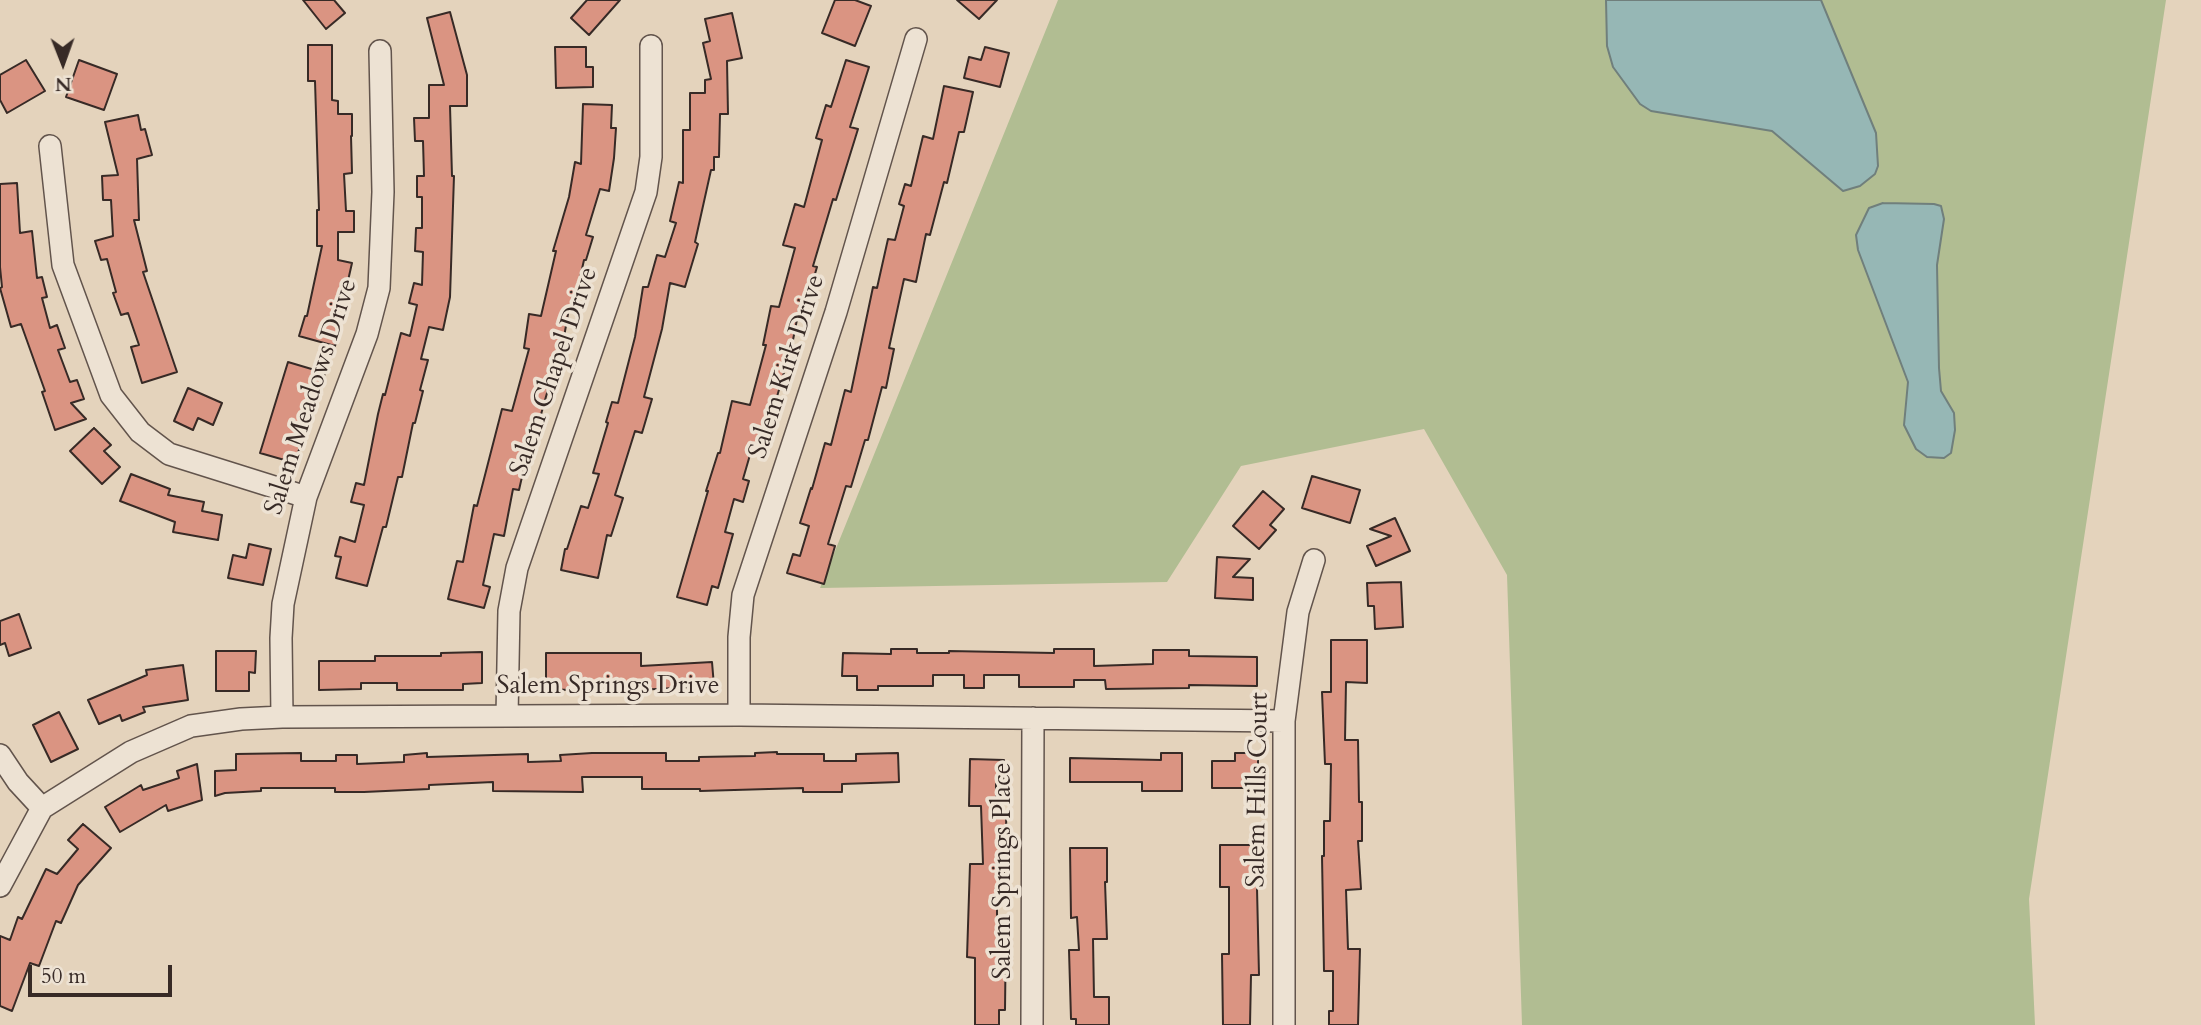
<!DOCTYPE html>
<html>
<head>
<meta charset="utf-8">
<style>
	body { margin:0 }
	#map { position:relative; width:2201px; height:1025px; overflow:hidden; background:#e4d3bc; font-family:Cardo,serif }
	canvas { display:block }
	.north { position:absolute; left:28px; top:28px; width:70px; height:70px; -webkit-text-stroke:5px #ede2d3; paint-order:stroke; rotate:179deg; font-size:19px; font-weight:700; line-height:28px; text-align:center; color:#372a26 }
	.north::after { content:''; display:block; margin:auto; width:24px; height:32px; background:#372a26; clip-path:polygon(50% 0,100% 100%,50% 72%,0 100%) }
	.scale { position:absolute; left:28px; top:965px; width:144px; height:32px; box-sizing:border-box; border:4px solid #372a26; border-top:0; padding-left:9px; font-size:21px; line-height:24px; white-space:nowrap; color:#372a26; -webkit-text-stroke:5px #ede2d3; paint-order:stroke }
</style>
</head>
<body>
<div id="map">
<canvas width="2201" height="1025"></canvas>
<div class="north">N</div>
<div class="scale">50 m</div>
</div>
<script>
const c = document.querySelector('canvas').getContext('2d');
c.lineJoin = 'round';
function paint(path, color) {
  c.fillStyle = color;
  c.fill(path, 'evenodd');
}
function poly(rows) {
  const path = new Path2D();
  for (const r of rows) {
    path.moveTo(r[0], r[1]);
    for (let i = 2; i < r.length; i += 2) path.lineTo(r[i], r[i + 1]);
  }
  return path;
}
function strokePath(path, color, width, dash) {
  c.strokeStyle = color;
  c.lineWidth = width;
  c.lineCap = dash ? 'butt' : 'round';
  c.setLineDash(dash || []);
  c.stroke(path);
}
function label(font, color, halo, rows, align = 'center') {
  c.font = font + ' Cardo,serif';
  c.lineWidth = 7;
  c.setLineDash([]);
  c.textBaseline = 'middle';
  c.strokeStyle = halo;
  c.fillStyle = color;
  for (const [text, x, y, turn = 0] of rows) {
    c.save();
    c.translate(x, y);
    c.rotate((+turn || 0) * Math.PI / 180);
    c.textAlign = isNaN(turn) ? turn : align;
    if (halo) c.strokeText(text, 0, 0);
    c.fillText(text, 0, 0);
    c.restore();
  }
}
paint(poly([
	[1058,0,2166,0,2029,899,2035,1025,1522,1025,1507,575,1424,429,1241,466,1167,582,820,588]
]), '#b1bd92');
const water = poly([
	[1606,0,1821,0,1876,133,1878,166,1875,174,1860,186,1843,191,1772,131,1651,111,1640,104,1613,67,1607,46,1606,0],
	[1883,203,1934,204,1941,206,1944,219,1937,265,1939,368,1941,391,1954,413,1955,430,1951,453,1944,458,1927,457,1916,449,1904,425,1908,382,1858,250,1856,235,1869,208,1883,203]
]);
paint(water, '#96b7b5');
strokePath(water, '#707f7c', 2);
const building = poly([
	[303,0,334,0,345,13,326,29,303,0],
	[587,0,620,0,589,35,571,18,587,0],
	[835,0,855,0,871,6,855,46,822,33,835,0],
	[957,0,997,0,979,19,957,0],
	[450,12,467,75,467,106,450,106,452,176,454,176,450,297,443,330,429,327,421,359,428,360,420,390,423,391,415,423,413,423,402,477,398,477,386,527,383,527,367,586,336,578,341,557,335,556,340,537,355,542,364,505,351,502,356,483,364,485,378,414,383,394,385,395,401,333,410,336,417,305,409,303,414,283,422,285,423,252,415,251,416,228,422,228,422,197,417,197,417,176,424,176,423,141,415,141,414,118,429,118,429,85,444,85,427,18,450,12],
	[732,13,742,58,727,61,728,114,720,114,719,157,714,157,714,170,711,170,695,242,698,244,685,287,670,283,662,329,644,397,652,399,642,433,635,431,615,495,623,498,611,536,607,535,598,578,561,570,565,549,567,549,581,506,588,508,599,474,593,473,608,423,606,422,612,402,618,403,635,337,643,287,648,287,657,255,665,257,676,223,670,221,679,182,683,183,683,130,690,130,690,93,705,93,705,80,711,79,703,43,710,41,705,19,732,13],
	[308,45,332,45,332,100,338,101,338,114,352,114,352,136,351,136,352,173,344,174,346,211,354,211,354,232,338,232,338,260,352,263,347,285,342,284,333,324,341,326,335,346,299,336,305,316,307,316,322,246,317,246,317,210,319,210,315,81,308,81,308,45],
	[555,47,586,47,586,67,593,67,593,87,556,88,555,47],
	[985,47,1009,53,1000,87,964,78,969,57,981,60,985,47],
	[26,60,45,91,7,113,0,100,0,75,26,60],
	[79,60,117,74,104,110,66,97,79,60],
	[846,60,869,67,850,127,858,129,836,200,833,199,813,266,817,267,807,301,801,299,792,345,776,400,770,399,758,450,752,448,743,479,749,481,743,502,734,499,725,532,733,534,718,588,712,586,707,605,677,597,708,491,706,491,718,453,720,453,732,401,750,405,766,345,763,345,771,306,779,307,795,248,783,245,795,204,804,207,822,140,816,138,826,105,831,107,846,60],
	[944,86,973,92,964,132,959,132,947,183,944,182,930,235,926,234,916,282,904,279,889,348,894,349,886,388,882,387,868,440,865,440,851,487,846,486,828,544,835,546,824,584,787,573,793,554,800,556,809,526,800,523,811,488,812,489,825,443,831,445,845,390,851,392,873,287,877,288,888,239,895,240,904,206,899,204,905,184,911,186,923,136,933,139,944,86],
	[583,104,612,105,611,128,616,128,614,158,609,191,600,189,586,235,593,237,586,260,584,260,573,309,569,308,563,343,561,343,540,418,541,418,537,435,530,433,521,468,524,468,519,490,513,489,504,536,494,534,483,585,490,587,484,608,448,599,457,561,463,562,474,505,477,506,502,409,512,411,529,349,524,348,529,314,541,316,556,251,553,251,569,197,575,162,581,164,583,104],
	[138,115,141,130,145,129,152,155,137,159,139,220,134,220,147,271,143,272,177,372,142,383,131,347,139,345,128,313,121,315,113,293,116,292,107,259,101,260,95,241,113,236,111,200,103,200,102,176,118,175,105,122,138,115],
	[17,183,20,233,32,231,37,278,42,277,47,297,42,298,50,328,57,325,65,348,58,350,70,382,77,380,84,399,71,403,86,419,55,430,42,392,45,391,21,324,11,327,0,288,2,287,0,267,0,184,17,183],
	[288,362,325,373,319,392,313,390,303,422,307,423,295,463,260,453,288,362],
	[188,388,222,403,213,425,198,418,193,430,174,421,188,388],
	[94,428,111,445,104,451,120,467,102,484,70,451,94,428],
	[131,474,170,489,168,495,204,502,202,511,222,515,218,540,173,532,175,522,120,501,131,474],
	[1312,476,1360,490,1350,523,1302,508,1312,476],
	[1263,491,1284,509,1270,525,1276,530,1259,549,1233,526,1263,491],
	[1395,518,1410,551,1376,566,1367,546,1391,536,1370,529,1395,518],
	[249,544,271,549,263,585,228,578,233,555,246,558,249,544],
	[1217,557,1250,559,1233,577,1253,578,1253,600,1215,598,1217,557],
	[1401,582,1403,627,1375,629,1374,606,1368,606,1367,583,1401,582],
	[19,614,31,648,9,656,5,643,0,645,0,621,19,614],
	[1331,640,1367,640,1367,683,1346,682,1345,740,1358,740,1359,802,1362,802,1362,841,1358,841,1361,889,1346,890,1348,949,1360,949,1358,1025,1329,1025,1329,1011,1333,1011,1333,971,1324,971,1322,856,1324,856,1324,821,1330,821,1331,764,1325,764,1322,692,1331,692,1331,640],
	[891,649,917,649,917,653,949,653,949,651,1054,653,1054,649,1094,649,1094,666,1153,664,1153,650,1189,650,1189,656,1257,657,1257,686,1189,685,1189,688,1106,689,1105,680,1074,680,1074,687,1019,687,1019,675,984,675,984,688,964,688,964,675,933,675,933,686,878,686,878,690,857,690,857,676,842,676,843,653,891,654,891,649],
	[216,651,256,651,255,673,249,672,249,691,216,691,216,651],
	[482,652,482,683,463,684,463,690,397,690,397,683,361,683,361,689,319,690,319,661,375,661,375,656,441,656,441,653,482,652],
	[546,653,641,653,641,666,712,662,714,686,619,691,619,681,570,681,570,690,546,689,546,653],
	[183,665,188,700,143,707,145,712,122,721,120,715,99,724,88,700,147,675,146,670,183,665],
	[59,712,78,749,51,762,33,725,59,712],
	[777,752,777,754,824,754,824,761,856,761,856,754,898,753,899,782,842,784,842,792,803,792,803,788,700,791,700,789,642,789,642,777,582,777,583,792,493,791,493,782,429,785,429,789,364,792,335,792,335,788,261,788,261,791,225,793,215,796,215,771,236,770,236,754,301,753,301,761,336,761,336,755,357,755,357,764,404,762,404,755,427,753,427,757,528,754,528,762,561,761,560,755,592,753,666,753,666,761,699,761,699,757,755,756,755,753,777,752],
	[1161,753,1182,753,1182,791,1142,791,1142,782,1070,782,1070,758,1161,760,1161,753],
	[1235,753,1258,753,1258,788,1212,788,1212,761,1235,761,1235,753],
	[970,759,1004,760,1003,784,996,784,996,816,1006,816,1007,853,1004,853,1004,887,997,887,997,923,1006,923,1005,1010,999,1010,999,1025,975,1025,975,958,967,957,970,864,983,864,981,806,969,806,970,759],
	[197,764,202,800,168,811,166,805,120,832,105,807,141,785,143,790,179,778,177,771,197,764],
	[83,824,111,848,78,885,61,923,56,921,39,966,30,963,12,1011,0,1006,0,936,10,940,18,917,22,919,46,869,57,874,78,849,68,840,83,824],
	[1220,845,1256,845,1259,975,1251,975,1250,1025,1223,1025,1222,954,1229,954,1229,887,1220,887,1220,845],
	[1070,848,1107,848,1107,882,1105,882,1107,939,1093,939,1094,997,1109,997,1109,1025,1076,1025,1076,1019,1071,1019,1069,950,1079,950,1077,917,1071,918,1070,848]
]);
paint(building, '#da9482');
strokePath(building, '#372a26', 2);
const minor = poly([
	[50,146,63,265,111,395,140,432,169,454,306,497],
	[739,715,739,637,743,595,836,312,916,39],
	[507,716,509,611,517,568,646,192,651,157,651,46],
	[282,717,281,638,283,604,306,497,367,334,379,288,383,192,380,51],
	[0,755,18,782,42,808],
	[0,886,42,808,131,752,191,726,241,719,282,717,739,715,1284,721],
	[1032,1025,1033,718],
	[1284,1025,1284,721,1298,612,1314,560]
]);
strokePath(minor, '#62544c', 24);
strokePath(minor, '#ede2d3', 21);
label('26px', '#372a26', '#ede2d3', [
	["Salem Kirk Drive",788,367,-72],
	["Salem Chapel Drive",555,372,-71],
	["Salem Meadows Drive",312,397,-72],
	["Salem Springs Drive",608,687],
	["Salem Hills Court",1259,790,-89],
	["Salem Springs Place",1004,871,-90]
]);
</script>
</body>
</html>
